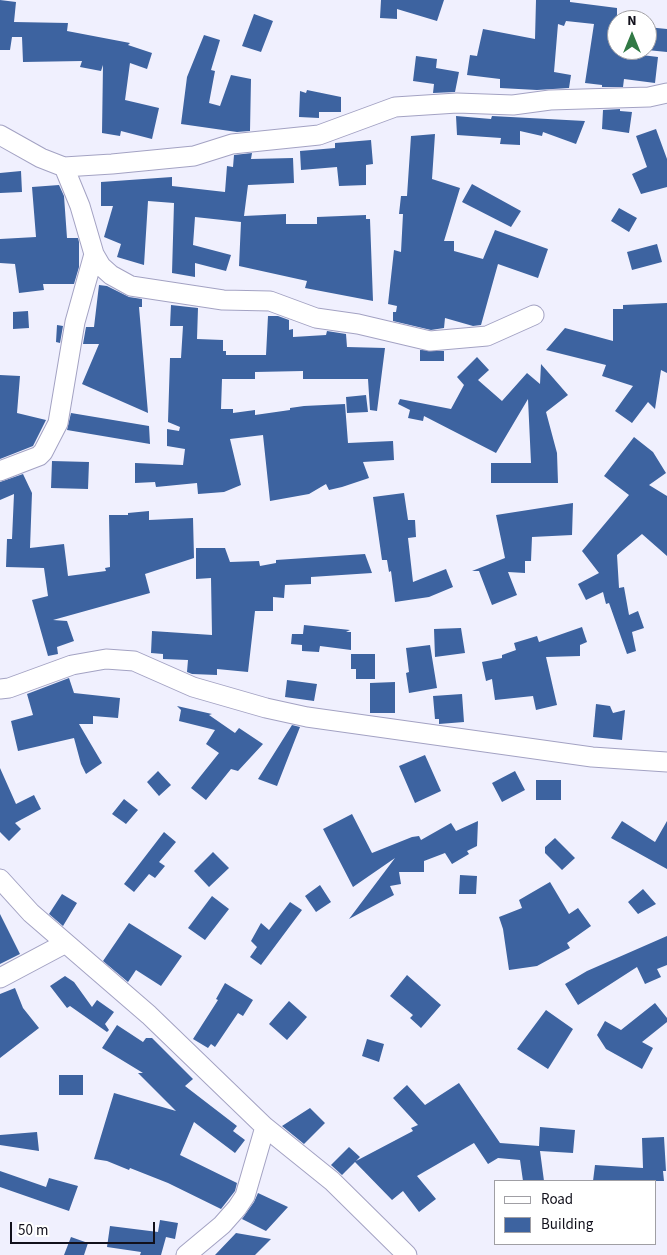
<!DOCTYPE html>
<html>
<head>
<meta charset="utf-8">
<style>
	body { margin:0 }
	#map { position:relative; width:667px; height:1255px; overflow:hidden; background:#f0f0fe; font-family:"Source Sans 3",sans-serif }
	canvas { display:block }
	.legend { position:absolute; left:494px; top:1180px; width:162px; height:65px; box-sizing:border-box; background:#fff; border:1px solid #a09fa4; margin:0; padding:6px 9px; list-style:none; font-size:15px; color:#11101b }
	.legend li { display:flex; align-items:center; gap:10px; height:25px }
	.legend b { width:25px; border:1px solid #a09fa4 }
	.north { position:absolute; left:607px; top:10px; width:50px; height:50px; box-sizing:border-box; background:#fff; border:1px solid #a09fa4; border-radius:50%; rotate:0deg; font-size:14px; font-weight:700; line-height:20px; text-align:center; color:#11101b }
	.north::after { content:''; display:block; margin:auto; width:18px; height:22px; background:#317945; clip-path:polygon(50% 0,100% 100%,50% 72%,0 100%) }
	.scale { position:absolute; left:10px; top:1222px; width:145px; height:22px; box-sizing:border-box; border:2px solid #11101b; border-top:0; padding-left:6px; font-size:15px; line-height:18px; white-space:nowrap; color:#11101b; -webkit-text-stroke:4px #fff; paint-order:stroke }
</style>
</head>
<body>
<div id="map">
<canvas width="667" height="1255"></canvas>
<ul class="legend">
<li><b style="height:6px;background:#fff"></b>Road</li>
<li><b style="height:14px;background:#3d63a0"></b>Building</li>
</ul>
<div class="north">N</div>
<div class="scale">50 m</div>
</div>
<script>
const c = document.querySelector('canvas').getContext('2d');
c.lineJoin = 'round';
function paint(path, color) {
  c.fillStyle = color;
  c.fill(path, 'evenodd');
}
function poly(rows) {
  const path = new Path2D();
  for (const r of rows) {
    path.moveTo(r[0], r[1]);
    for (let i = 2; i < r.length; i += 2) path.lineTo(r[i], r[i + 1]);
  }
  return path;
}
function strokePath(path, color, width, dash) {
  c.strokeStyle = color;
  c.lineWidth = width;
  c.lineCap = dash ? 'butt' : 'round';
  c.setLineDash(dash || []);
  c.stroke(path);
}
paint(poly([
	[0,0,16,2,14,22,68,23,67,31,130,43,128,45,152,53,147,69,130,63,125,100,159,108,152,139,121,131,120,136,102,133,103,65,101,71,80,67,82,61,23,62,22,37,12,37,10,50,0,50],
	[381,0,444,0,437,21,397,9,397,19,380,18],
	[536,0,570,0,570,2,617,8,617,52,658,57,655,83,624,79,623,87,602,87,602,85,585,83,594,24,566,21,564,26,558,24,554,72,571,75,569,88,537,90,500,88,500,79,467,75,470,55,477,56,483,29,535,39],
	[254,14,273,21,261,52,242,46],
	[647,27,667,29,667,52,647,50],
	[204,35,220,40,211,70,215,71,209,103,220,106,231,75,251,79,250,131,237,132,181,124,187,77],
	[416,56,437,59,436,68,459,72,455,92,433,93,434,84,413,81],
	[307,90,341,97,341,112,319,112,319,118,299,117,300,91,306,93],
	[620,109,620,111,632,112,629,133,602,129,603,110],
	[456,116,491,119,492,116,585,121,576,144,543,132,542,136,520,131,520,145,500,144,501,138,457,135],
	[656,129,667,159,667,187,641,194,632,174,647,167,636,136],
	[435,134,432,179,460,188,444,241,454,241,454,251,483,259,495,230,548,249,538,278,498,264,481,325,473,326,445,318,444,328,431,330,393,321,393,312,396,312,397,306,388,304,394,250,401,252,403,214,399,214,401,196,407,196,411,136],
	[371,140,373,164,366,165,366,185,339,186,337,167,301,170,300,151,335,148,335,143],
	[252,153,251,159,293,158,294,183,248,185,244,216,286,214,286,224,317,224,317,217,366,215,366,219,370,219,373,301,305,288,307,281,239,266,241,222,195,217,193,245,231,255,226,271,195,263,195,277,172,273,174,203,148,201,144,265,117,257,121,244,104,237,113,206,101,206,101,182,172,177,172,186,225,192,227,166,233,167,234,155],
	[21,171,22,192,0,193,0,173],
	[472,184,521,211,511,227,462,202],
	[59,185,64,196,67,238,78,238,79,242,79,267,74,284,43,284,44,290,19,293,15,264,0,263,0,239,36,237,32,187],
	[619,208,637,218,629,232,611,221],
	[657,244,662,262,632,270,627,252],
	[99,285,107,286,129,297,142,299,142,307,139,307,148,413,82,384,99,344,83,344,86,327,94,327],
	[667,303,667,373,661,370,655,409,648,402,632,423,615,411,633,386,602,376,606,365,546,350,565,328,613,341,613,309,623,309,623,305],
	[171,305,198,308,197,339,223,340,223,351,226,351,226,355,266,355,268,316,278,316,289,320,289,330,293,329,293,337,326,335,327,331,346,334,347,347,385,348,377,411,370,410,368,379,303,379,303,371,255,372,255,379,222,379,221,409,233,409,233,413,255,410,255,415,290,410,290,408,304,406,345,404,348,443,393,441,394,460,363,462,369,478,342,487,329,490,326,484,309,494,270,501,263,435,230,439,241,485,224,492,198,494,197,483,156,487,155,482,135,483,135,463,183,465,185,449,167,446,167,429,179,431,180,427,168,422,170,358,181,358,183,326,170,326],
	[28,311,29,328,13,329,13,312],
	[57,325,63,326,60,343,56,342],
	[420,350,444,351,444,361,420,361],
	[477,357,489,370,478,380,502,401,527,373,540,384,541,364,568,395,546,412,557,453,558,483,491,483,491,463,531,463,528,399,496,453,424,416,423,421,408,418,410,410,398,404,400,399,451,409,464,385,457,377],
	[0,375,20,376,17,413,46,420,33,446,0,459],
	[366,395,368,412,347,413,346,397],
	[71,413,149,426,150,444,67,430],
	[634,437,653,452,666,473,649,485,667,496,667,556,642,534,617,555,619,588,624,587,629,615,638,611,644,628,632,632,636,651,627,654,609,603,606,604,603,592,586,600,578,584,599,573,582,551,629,495,604,476],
	[52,461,89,462,88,489,51,488],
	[23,474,32,493,30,548,64,544,68,576,106,571,105,568,110,567,109,515,128,515,128,513,149,511,149,520,193,518,194,558,145,574,150,593,53,620,67,621,74,641,57,647,58,654,48,656,32,600,48,596,44,568,6,567,7,539,12,539,14,494,0,500,0,482],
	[404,493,408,520,415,520,416,537,408,538,413,582,446,569,453,587,429,597,395,602,391,571,389,572,387,560,382,560,373,497],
	[573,503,572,535,532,537,531,561,525,561,525,573,508,572,517,595,492,605,479,571,472,571,505,558,496,515],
	[196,548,225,548,230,562,259,561,260,566,276,563,276,560,365,554,372,573,311,577,311,584,285,585,284,598,273,597,273,611,255,611,248,672,217,669,217,675,192,674,187,672,188,660,163,659,163,654,151,653,152,631,212,635,211,578,196,579],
	[304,625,350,630,346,632,351,632,351,650,320,646,319,652,302,651,302,645,291,644,292,634,303,634],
	[582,627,587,642,580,645,580,656,546,657,557,705,536,710,533,696,495,700,492,679,486,681,482,662,502,658,502,655,516,650,514,643,537,636,539,642],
	[461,628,465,653,435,657,434,629],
	[430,645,437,688,409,693,406,673,409,672,406,648],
	[351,654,375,654,375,679,356,679,356,669,351,669],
	[69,678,74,693,120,698,118,718,93,716,93,724,79,724,102,763,86,774,81,764,74,738,18,751,11,721,33,715,27,694],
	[287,680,317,684,314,701,285,697],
	[395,682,395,713,370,713,370,683],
	[462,694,464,722,439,724,439,719,435,719,433,696],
	[596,704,610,706,613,713,625,710,622,740,593,737],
	[177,706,212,714,209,715,235,733,239,728,263,744,238,771,231,769,206,800,191,788,219,753,206,744,215,730,179,721,181,710],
	[292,725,300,727,277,786,258,779],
	[425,755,441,791,415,803,399,766],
	[0,768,16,804,34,795,41,809,15,823,21,829,9,841,0,832],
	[158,771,171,785,159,796,147,782],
	[515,771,525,790,502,802,492,783],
	[536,780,561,780,561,800,536,800],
	[124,799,138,810,126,824,112,814],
	[352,814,372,853,412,837,419,836,421,840,451,823,456,831,478,821,477,846,467,851,469,854,452,864,445,853,424,861,424,872,399,872,401,884,390,886,394,895,349,919,395,858,353,887,323,829],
	[622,821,655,842,667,821,667,869,611,838],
	[164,832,176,842,159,862,165,866,155,878,149,874,134,892,124,884],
	[555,838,575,858,562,870,545,853,545,847],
	[213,852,229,868,209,887,194,871],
	[460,875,477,876,476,894,459,894],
	[550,882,569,914,578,908,591,926,567,943,570,948,537,966,509,970,503,929,499,917,522,908,519,900],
	[320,885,331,902,316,912,305,896],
	[643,889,656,904,638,914,628,902],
	[62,894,77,903,63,926,49,914],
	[212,896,229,909,205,940,188,928],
	[290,902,302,910,261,965,250,957,257,947,251,941,261,923,269,930],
	[0,914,20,954,0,964],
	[129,923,182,956,161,986,136,970,128,982,103,961],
	[667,936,667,965,657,969,661,977,645,984,637,967,578,1005,565,984,587,971],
	[407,975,441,1005,421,1028,410,1018,413,1015,390,996],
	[65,976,74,982,92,1007,97,1000,114,1012,105,1024,109,1030,107,1032,70,1006,67,1008,50,986],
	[225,983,253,1000,243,1016,238,1013,215,1047,211,1044,208,1048,193,1039,218,1000,216,999],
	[15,988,23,1008,39,1028,0,1058,0,994],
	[289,1001,307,1017,287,1040,269,1024],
	[655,1003,667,1018,667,1022,642,1042,653,1048,642,1069,606,1049,597,1035,605,1021,621,1030],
	[546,1010,573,1029,548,1069,517,1049],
	[117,1025,143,1042,146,1038,152,1038,193,1079,185,1086,237,1126,233,1131,245,1140,235,1153,194,1122,180,1155,237,1183,235,1191,221,1209,168,1183,130,1168,129,1170,107,1161,94,1159,114,1093,176,1111,138,1073,143,1073,102,1048],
	[367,1039,384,1044,379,1062,362,1056],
	[59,1075,83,1075,83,1095,59,1095],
	[459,1083,500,1143,539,1146,540,1127,575,1130,573,1153,540,1151,544,1181,523,1181,520,1160,498,1158,488,1164,474,1143,417,1176,436,1199,419,1212,403,1191,392,1200,355,1162,342,1175,331,1165,349,1147,360,1157,356,1161,413,1131,411,1128,418,1125,393,1098,407,1085,425,1105],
	[310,1108,325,1123,304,1144,282,1126],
	[37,1132,39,1151,0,1145,0,1135],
	[664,1137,666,1171,663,1171,664,1181,593,1181,595,1165,643,1168,642,1138],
	[0,1171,46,1187,49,1178,78,1186,69,1211,0,1187],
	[258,1193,288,1207,266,1231,242,1219,254,1202],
	[160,1220,178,1223,175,1239,166,1237,161,1255,140,1255,141,1252,107,1247,110,1226,158,1232],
	[236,1233,271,1239,255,1255,215,1255],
	[71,1237,88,1243,84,1255,64,1255]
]), '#3d63a0');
const minor = poly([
	[0,135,41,158,64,167,112,164,194,156,232,144,319,135,395,107,457,103,513,105,550,100,649,97,667,93],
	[64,167,80,206,94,254,101,266,111,275,131,286,223,300,270,301,316,318,358,324,430,341,487,336,534,315],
	[0,471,39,456,43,452,58,423,75,322,94,254],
	[0,689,9,688,72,665,106,659,134,661,193,687,266,708,307,717,592,757,667,762],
	[0,879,31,913,149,1015,265,1127,332,1181,407,1255],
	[0,978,64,944],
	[186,1255,222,1225,237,1208,245,1196,265,1127]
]);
strokePath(minor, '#a3a2c3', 21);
strokePath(minor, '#fff', 19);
</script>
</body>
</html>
